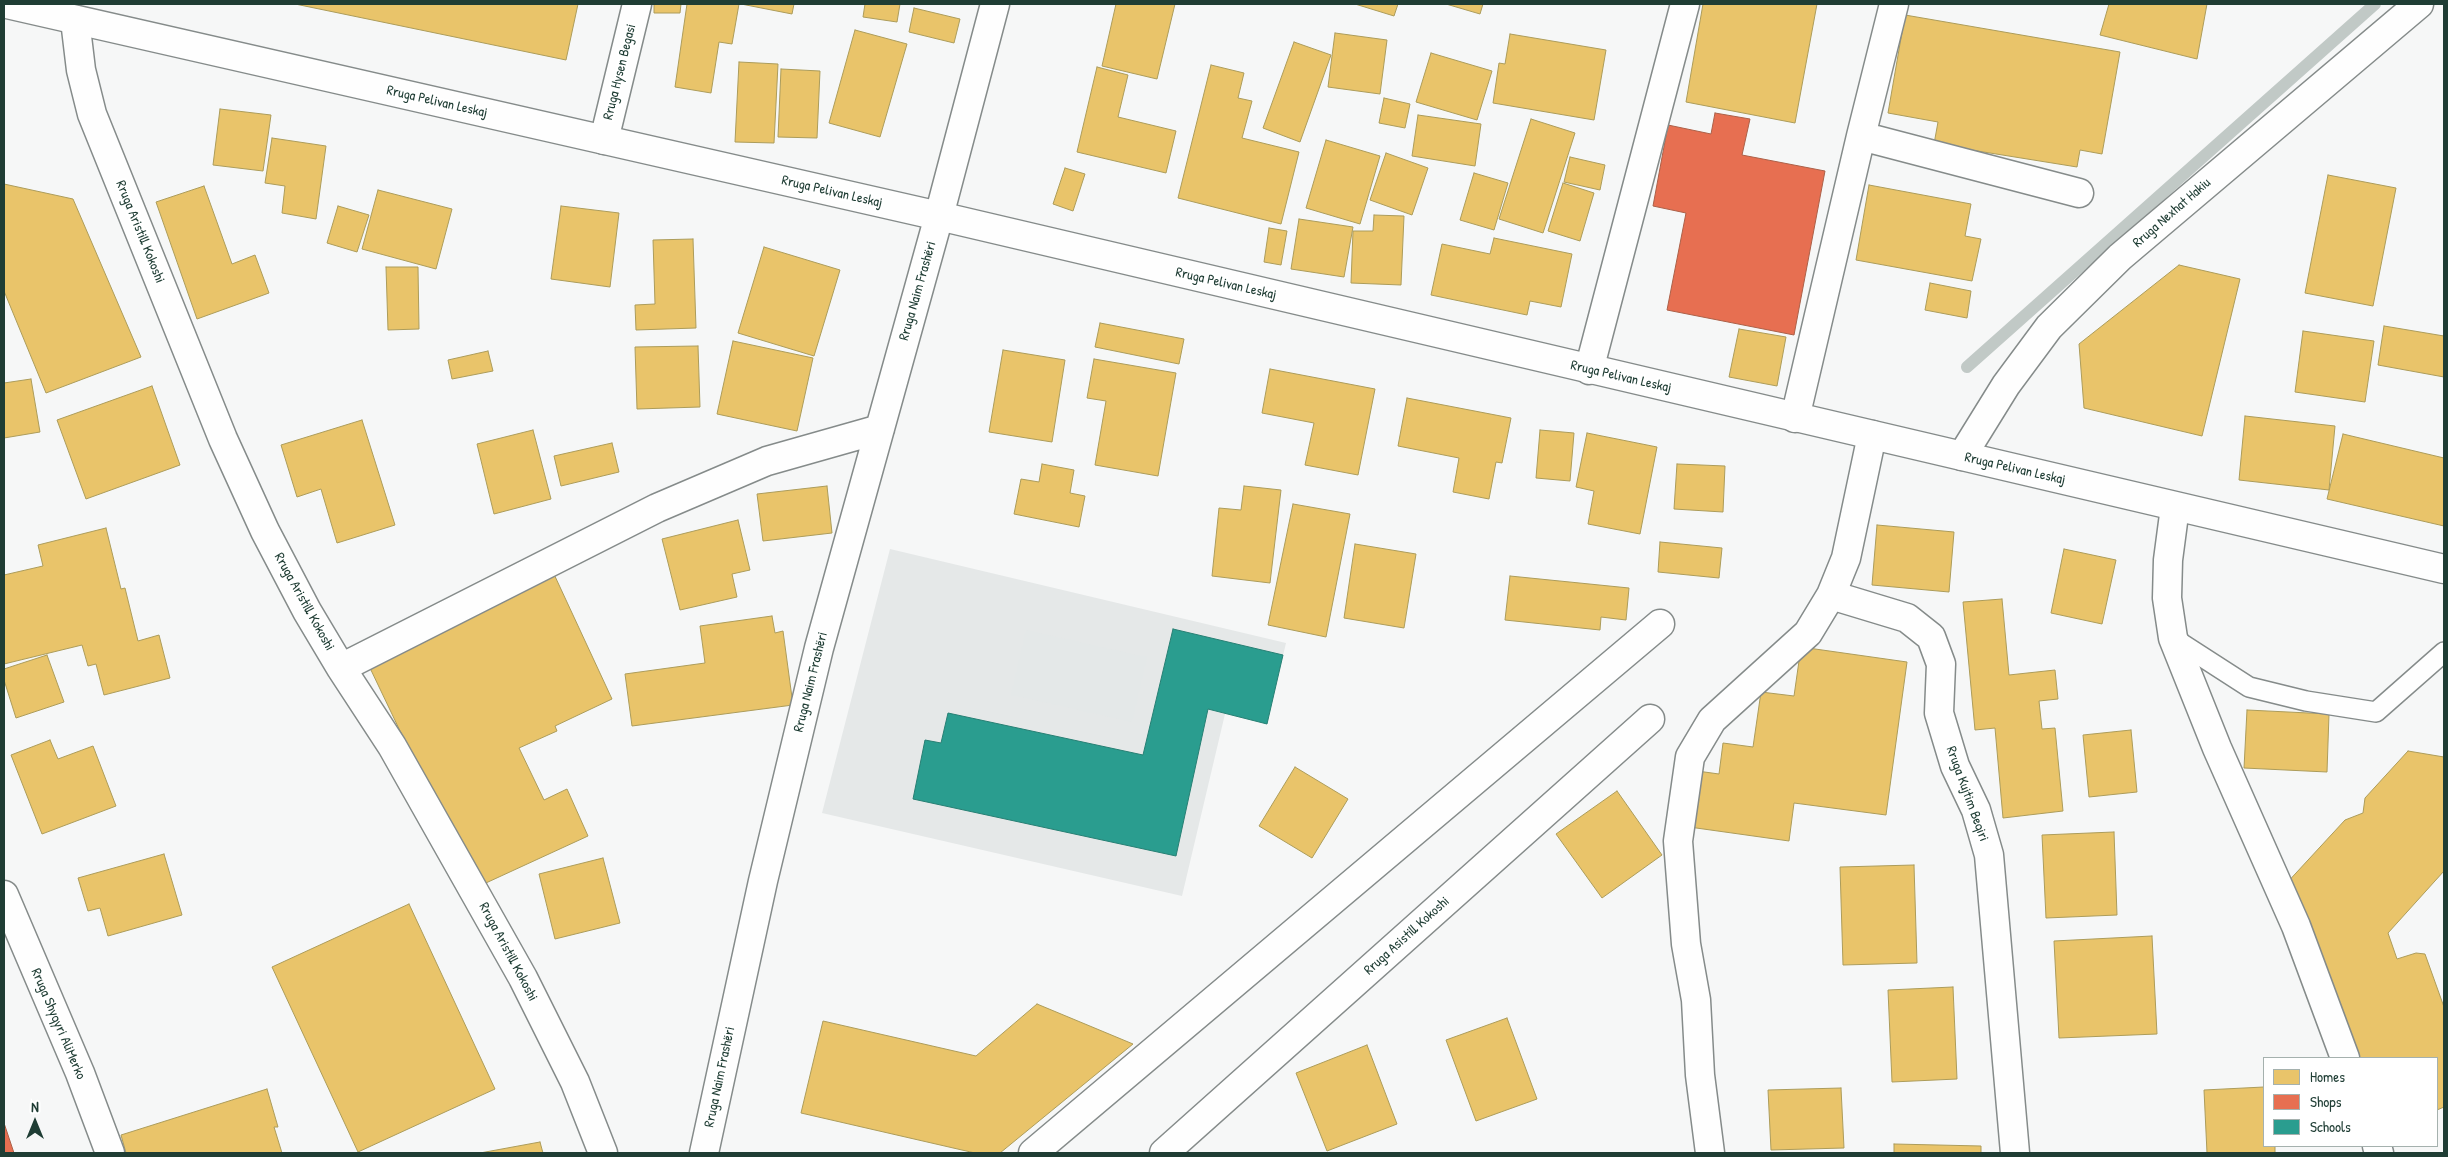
<!DOCTYPE html>
<html>
<head>
<meta charset="utf-8">
<style>
	body { margin:0 }
	#map { position:relative; width:2448px; height:1157px; overflow:hidden; background:#f6f7f7; font-family:"Patrick Hand",sans-serif }
	canvas { display:block }
	.frame { position:absolute; inset:0; border:5px solid #1f3d34; pointer-events:none }
	.legend { position:absolute; left:2263px; top:1057px; width:175px; height:90px; box-sizing:border-box; background:#fff; border:1px solid #a5b1ae; margin:0; padding:6px 9px; list-style:none; font-size:15px; color:#1f3d34 }
	.legend li { display:flex; align-items:center; gap:10px; height:25px }
	.legend b { width:25px; border:1px solid #a5b1ae }
	.north { position:absolute; left:10px; top:1097px; width:50px; height:50px; -webkit-text-stroke:4px #fff; paint-order:stroke; rotate:0deg; font-size:14px; font-weight:700; line-height:20px; text-align:center; color:#1f3d34 }
	.north::after { content:''; display:block; margin:auto; width:18px; height:22px; background:#1f3d34; clip-path:polygon(50% 0,100% 100%,50% 72%,0 100%) }
</style>
</head>
<body>
<div id="map">
<canvas width="2448" height="1157"></canvas>
<div class="frame"></div>
<ul class="legend">
<li><b style="height:14px;background:#e9c46a"></b>Homes</li>
<li><b style="height:14px;background:#e76f51"></b>Shops</li>
<li><b style="height:14px;background:#2a9d8f"></b>Schools</li>
</ul>
<div class="north">N</div>
</div>
<script>
const c = document.querySelector('canvas').getContext('2d');
c.lineJoin = 'round';
function paint(path, color) {
  c.fillStyle = color;
  c.fill(path, 'evenodd');
}
function poly(rows) {
  const path = new Path2D();
  for (const r of rows) {
    path.moveTo(r[0], r[1]);
    for (let i = 2; i < r.length; i += 2) path.lineTo(r[i], r[i + 1]);
  }
  return path;
}
function strokePath(path, color, width, dash) {
  c.strokeStyle = color;
  c.lineWidth = width;
  c.lineCap = dash ? 'butt' : 'round';
  c.setLineDash(dash || []);
  c.stroke(path);
}
function label(font, color, halo, rows, align = 'center') {
  c.font = font + ' "Patrick Hand",sans-serif';
  c.lineWidth = 5;
  c.setLineDash([]);
  c.textBaseline = 'middle';
  c.strokeStyle = halo;
  c.fillStyle = color;
  for (const [text, x, y, turn = 0] of rows) {
    c.save();
    c.translate(x, y);
    c.rotate((+turn || 0) * Math.PI / 180);
    c.textAlign = isNaN(turn) ? turn : align;
    if (halo) c.strokeText(text, 0, 0);
    c.fillText(text, 0, 0);
    c.restore();
  }
}
paint(poly([
	[890,549,1286,643,1267,724,1225,714,1182,896,822,813]
]), '#e5e8e8');
paint(poly([
	[1026,630,1147,657,1132,722,1011,695]
]), '#e4e8e8');
const homes = poly([
	[295,4,578,4,566,60,295,4],
	[654,4,681,4,680,13,654,13,654,4],
	[687,4,739,4,732,44,719,42,711,93,675,87,687,4],
	[741,4,794,4,792,14,741,4],
	[865,4,900,4,897,22,863,17,865,4],
	[1116,4,1175,4,1157,79,1102,66,1116,4],
	[1355,4,1398,4,1394,16,1355,4],
	[1446,4,1483,4,1480,14,1446,4],
	[1703,4,1817,4,1795,123,1686,102,1703,4],
	[2109,4,2207,4,2197,59,2100,35,2109,4],
	[914,8,960,19,954,43,909,32,914,8],
	[1905,15,2120,52,2102,154,2080,150,2077,167,1934,144,1938,122,1888,113,1905,15],
	[855,30,907,44,880,137,829,123,855,30],
	[1335,33,1387,40,1380,94,1328,87,1335,33],
	[1510,34,1606,50,1594,120,1493,103,1499,63,1505,64,1510,34],
	[1294,42,1331,55,1300,142,1263,128,1294,42],
	[1431,53,1492,71,1477,120,1416,102,1431,53],
	[739,62,778,64,774,143,735,142,739,62],
	[1211,65,1244,73,1238,98,1252,101,1242,138,1299,152,1281,224,1178,198,1211,65],
	[1097,67,1128,75,1118,117,1176,131,1166,173,1077,152,1097,67],
	[781,69,820,71,817,138,778,137,781,69],
	[1384,98,1410,104,1405,128,1379,123,1384,98],
	[220,109,271,115,263,171,213,165,220,109],
	[1418,115,1481,124,1475,166,1412,156,1418,115],
	[1531,119,1575,133,1543,233,1499,219,1531,119],
	[272,138,326,146,316,219,282,213,285,186,265,183,272,138],
	[1326,140,1380,156,1360,224,1306,208,1326,140],
	[1386,153,1428,168,1412,215,1370,200,1386,153],
	[1570,157,1605,165,1600,190,1564,182,1570,157],
	[1065,168,1085,174,1073,211,1053,204,1065,168],
	[1474,173,1508,183,1494,230,1460,220,1474,173],
	[2328,175,2396,188,2373,306,2305,293,2328,175],
	[1563,183,1594,193,1580,241,1548,231,1563,183],
	[4,184,73,199,141,357,46,393,4,291,4,184],
	[1869,185,1971,204,1965,236,1981,239,1972,281,1856,260,1869,185],
	[204,186,232,264,255,255,269,293,197,319,156,202,204,186],
	[378,190,452,209,436,269,362,249,378,190],
	[338,206,369,215,357,252,327,243,338,206],
	[561,206,619,213,610,287,551,279,561,206],
	[1374,215,1404,216,1401,285,1351,283,1353,231,1373,231,1374,215],
	[1299,219,1353,227,1344,277,1291,269,1299,219],
	[1269,228,1287,231,1281,265,1264,262,1269,228],
	[1494,238,1572,254,1561,307,1530,301,1527,315,1431,295,1442,244,1490,254,1494,238],
	[693,239,696,328,636,330,635,305,655,304,653,240,693,239],
	[764,247,840,270,814,356,738,333,764,247],
	[2179,265,2240,279,2202,436,2084,408,2079,344,2179,265],
	[386,267,418,267,419,329,388,330,386,267],
	[1930,283,1971,291,1967,318,1925,310,1930,283],
	[1100,323,1184,339,1179,364,1095,347,1100,323],
	[2384,326,2444,336,2444,377,2378,365,2384,326],
	[1739,329,1786,337,1777,386,1729,377,1739,329],
	[2303,331,2374,341,2365,402,2295,392,2303,331],
	[733,341,813,358,797,431,717,414,733,341],
	[698,346,700,407,637,409,635,347,698,346],
	[1003,350,1065,360,1052,442,989,432,1003,350],
	[488,351,493,371,452,379,448,360,488,351],
	[1094,359,1176,373,1158,476,1095,465,1106,401,1087,398,1094,359],
	[1270,369,1375,389,1358,475,1305,465,1314,423,1262,413,1270,369],
	[31,379,40,432,4,438,4,383,31,379],
	[152,386,180,465,86,499,57,420,152,386],
	[1407,398,1511,418,1502,463,1496,462,1489,499,1453,492,1459,458,1398,446,1407,398],
	[2245,416,2335,426,2329,490,2239,480,2245,416],
	[362,420,395,525,337,543,321,489,297,497,281,445,362,420],
	[533,430,551,499,494,514,477,444,533,430],
	[1540,430,1574,433,1570,481,1536,478,1540,430],
	[1587,433,1657,447,1640,534,1588,524,1594,491,1576,487,1587,433],
	[2343,434,2444,458,2444,526,2327,499,2343,434],
	[612,443,619,472,561,486,554,456,612,443],
	[1042,464,1074,470,1070,493,1085,496,1079,527,1014,514,1021,479,1039,482,1042,464],
	[1677,464,1725,466,1723,512,1674,509,1677,464],
	[827,486,832,533,763,541,757,494,827,486],
	[1244,486,1281,490,1270,583,1212,576,1219,508,1241,510,1244,486],
	[1293,504,1350,514,1326,637,1268,625,1293,504],
	[738,520,750,570,732,574,737,597,680,610,662,539,738,520],
	[1877,525,1954,532,1949,592,1872,585,1877,525],
	[106,528,121,589,125,588,138,641,159,635,170,678,104,695,96,664,88,666,82,645,4,664,4,575,43,566,38,545,106,528],
	[1660,542,1722,548,1719,578,1658,572,1660,542],
	[1355,544,1416,554,1404,628,1344,618,1355,544],
	[2064,549,2116,560,2102,624,2051,613,2064,549],
	[553,572,612,699,555,726,557,731,519,748,544,800,567,789,588,836,475,888,370,668,553,572],
	[1510,576,1629,588,1626,620,1601,617,1600,630,1505,620,1510,576],
	[2002,599,2009,675,2055,670,2058,699,2039,701,2042,729,2055,728,2063,811,2003,818,1995,728,1975,730,1963,602,2002,599],
	[772,616,775,633,783,631,793,705,632,726,625,674,705,663,700,626,772,616],
	[1801,647,1907,662,1886,815,1794,803,1789,841,1682,826,1690,770,1719,774,1723,743,1753,747,1761,692,1794,696,1801,647],
	[47,655,64,702,16,718,4,680,4,669,47,655],
	[2247,710,2329,714,2327,772,2244,768,2247,710],
	[2131,730,2137,792,2089,797,2083,735,2131,730],
	[50,740,58,759,93,746,116,806,42,834,11,755,50,740],
	[2408,751,2444,757,2444,871,2388,933,2397,959,2416,953,2425,954,2444,1007,2444,1107,2437,1110,2437,1058,2346,1058,2284,886,2345,820,2363,813,2365,798,2408,751],
	[1295,767,1348,799,1312,858,1259,826,1295,767],
	[1617,791,1662,855,1602,898,1556,834,1617,791],
	[2114,832,2117,915,2046,918,2042,835,2114,832],
	[164,854,182,915,108,936,100,908,88,911,78,878,164,854],
	[603,858,620,923,555,939,539,874,603,858],
	[1914,865,1917,963,1843,965,1840,867,1914,865],
	[409,904,495,1089,358,1152,272,967,409,904],
	[2152,936,2157,1034,2059,1038,2054,941,2152,936],
	[1953,987,1957,1079,1892,1082,1888,990,1953,987],
	[1037,1004,1133,1044,1000,1153,975,1153,801,1113,823,1021,976,1056,1037,1004],
	[1507,1018,1537,1099,1476,1121,1446,1040,1507,1018],
	[1367,1045,1397,1124,1327,1151,1296,1073,1367,1045],
	[2264,1087,2264,1146,2275,1146,2275,1153,2207,1153,2204,1090,2264,1087],
	[1841,1088,1844,1148,1771,1150,1768,1090,1841,1088],
	[267,1089,278,1127,274,1127,282,1153,126,1153,121,1135,267,1089],
	[540,1142,543,1153,480,1153,540,1142],
	[1894,1144,1981,1146,1981,1153,1894,1153,1894,1144]
]);
paint(homes, '#e9c46a');
strokePath(homes, '#ac9c5a', 1);
const shops = poly([
	[1715,113,1750,119,1742,155,1825,171,1794,335,1667,310,1686,213,1653,206,1668,125,1711,134,1715,113],
	[4,1123,14,1153,4,1153,4,1123]
]);
paint(shops, '#e76f51');
strokePath(shops, '#ab6048', 1);
const schools = poly([
	[1173,629,1283,655,1267,724,1208,709,1176,856,913,799,925,740,941,743,948,713,1143,755,1173,629]
]);
paint(schools, '#2a9d8f');
strokePath(schools, '#278074', 1);
strokePath(poly([
	[1967,367,2375,4]
]), '#c1c9c6', 12);
const service = poly([
	[2173,638,2249,687,2306,701,2376,712,2444,652]
]);
const minor = poly([
	[75,20,81,70,92,114,223,439,265,531,307,611,341,668,392,746,523,978,575,1082,603,1153],
	[1861,136,1894,4],
	[604,140,637,4],
	[1589,370,1685,4],
	[1795,418,1861,136,2079,193],
	[1962,456,2006,385,2049,327,2120,257,2419,4],
	[2175,507,2168,560,2167,598,2173,638,2217,748,2296,926,2345,1058],
	[1831,595,1907,618,1931,637,1941,664,1939,713,1955,766,1976,810,1989,855,2015,1153],
	[341,668,657,508,767,461,880,429],
	[4,895,80,1073,110,1153],
	[2377,1146,2379,1153],
	[704,1153,763,881,819,648,939,216,995,4],
	[1033,1153,1660,624],
	[1164,1153,1650,719],
	[1710,1153,1700,1075,1696,1000,1686,944,1678,841,1690,757,1712,720,1808,633,1831,595,1846,558,1872,435]
]);
const secondary = poly([
	[7,4,939,216,2444,569]
]);
strokePath(service, '#858b8a', 22);
strokePath(minor, '#858b8a', 31);
strokePath(secondary, '#858b8a', 31);
strokePath(service, '#fefefe', 19);
strokePath(minor, '#fefefe', 28);
strokePath(secondary, '#fefefe', 28);
label('14px', '#1f3d34', '#fff', [
	["Rruga Hysen Begasi",620,72,-76],
	["Rruga Pelivan Leskaj",437,102,13],
	["Rruga Pelivan Leskaj",832,192,13],
	["Rruga Nexhat Hakiu",2172,213,-41],
	["Rruga Aristill Kokoshi",140,232,68],
	["Rruga Pelivan Leskaj",1226,284,13],
	["Rruga Naim Frashëri",918,291,-74],
	["Rruga Pelivan Leskaj",1621,377,13],
	["Rruga Pelivan Leskaj",2015,469,13],
	["Rruga Aristill Kokoshi",304,602,61],
	["Rruga Naim Frashëri",811,682,-76],
	["Rruga Kujtim Beqiri",1967,794,70],
	["Rruga Asistill Kokoshi",1407,936,-42],
	["Rruga Aristill Kokoshi",508,952,62],
	["Rruga Shyqyri AliMerko",58,1024,67],
	["Rruga Naim Frashëri",720,1077,-78]
]);
</script>
</body>
</html>
